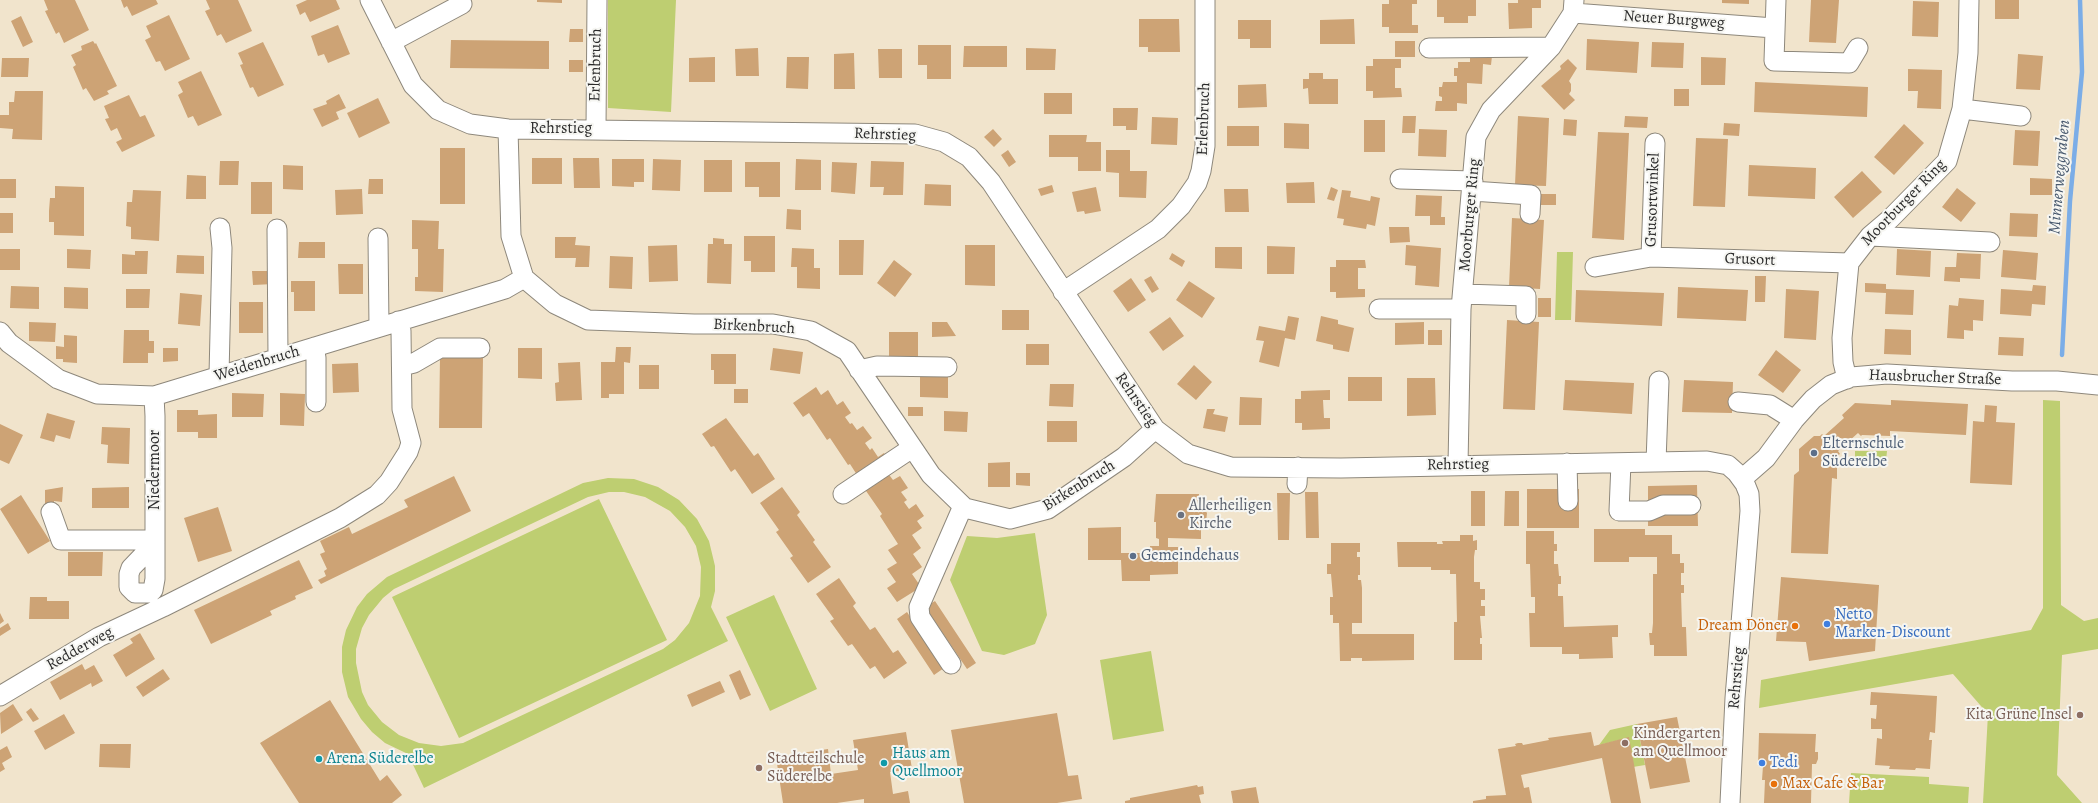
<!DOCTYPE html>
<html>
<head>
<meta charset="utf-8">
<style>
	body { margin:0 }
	canvas { display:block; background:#f1e4cc }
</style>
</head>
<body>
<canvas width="2098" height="803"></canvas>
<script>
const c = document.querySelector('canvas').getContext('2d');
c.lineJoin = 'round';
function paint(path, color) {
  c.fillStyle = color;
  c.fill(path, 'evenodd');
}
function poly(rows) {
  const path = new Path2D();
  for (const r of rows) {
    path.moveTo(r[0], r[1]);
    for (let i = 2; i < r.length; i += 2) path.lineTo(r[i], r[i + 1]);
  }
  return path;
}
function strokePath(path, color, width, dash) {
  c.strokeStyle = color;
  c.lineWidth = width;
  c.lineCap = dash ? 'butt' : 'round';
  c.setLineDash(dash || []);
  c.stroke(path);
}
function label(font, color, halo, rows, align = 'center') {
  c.font = font + ' Alegreya,serif';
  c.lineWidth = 4;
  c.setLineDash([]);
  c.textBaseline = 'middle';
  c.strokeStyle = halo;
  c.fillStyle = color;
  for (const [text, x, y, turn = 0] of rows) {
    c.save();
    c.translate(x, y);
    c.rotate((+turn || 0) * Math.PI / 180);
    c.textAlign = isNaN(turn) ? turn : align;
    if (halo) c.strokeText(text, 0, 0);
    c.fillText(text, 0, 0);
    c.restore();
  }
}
paint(poly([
	[608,0,676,0,671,112,608,108],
	[1557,252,1573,252,1571,320,1555,320],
	[2043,400,2060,401,2061,605,2084,621,2098,618,2098,649,2062,655,2057,775,2082,803,1983,803,1988,714,1953,674,1759,708,1761,680,2031,630,2043,608],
	[1855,451,1887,451,1886,461,1855,460],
	[608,478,634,479,658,487,679,500,697,519,709,541,715,566,715,591,711,607,728,641,424,788,408,754,385,743,372,732,361,719,348,697,342,672,342,647,346,630,357,607,367,594,387,577,583,483],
	[624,492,645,497,670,511,685,527,696,546,701,567,700,596,689,623,675,640,663,649,463,743,441,746,419,743,399,735,382,722,368,705,362,692,356,663,356,649,362,628,369,615,383,598,394,589,588,497,609,492],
	[599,499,667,640,459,738,392,597],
	[1035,533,1047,615,1035,644,1004,655,982,651,950,580,967,536,997,538],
	[774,595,817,689,770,711,726,617],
	[1151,651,1164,731,1113,740,1100,660],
	[1637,724,1645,765,1633,767,1628,738,1599,745,1610,730],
	[1851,773,1929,777,1929,784,1969,787,1968,803,1849,803]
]), '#bece71');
strokePath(poly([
	[2062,355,2070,201,2082,72,2080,0]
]), '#7bade7', 4.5);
paint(poly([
	[44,0,75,0,89,30,64,43,59,32,56,34,45,11,48,10],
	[121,0,156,0,158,4,132,16,127,6,124,8],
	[206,0,238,0,252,31,226,43,221,34,217,36,211,23,205,11,210,9],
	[307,0,336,0,340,9,310,22,305,12,300,15,296,5],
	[537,0,562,0,562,3,537,2],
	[1389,0,1417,0,1417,4,1412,4,1412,25,1418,25,1418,33,1389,33,1389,27,1382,27,1382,4,1389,4],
	[1437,0,1476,0,1476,16,1468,16,1468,23,1444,23,1444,17,1437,17],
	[1518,0,1541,0,1541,8,1532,8,1532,28,1509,29,1508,3,1518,3],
	[1722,0,1749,0,1749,4,1722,3],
	[1811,0,1839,0,1836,43,1809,42],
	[1995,0,2019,0,2019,19,1995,19],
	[1913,1,1939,2,1938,37,1912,36],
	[169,15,190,59,165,71,160,61,156,62,145,40,151,37,146,26],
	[21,16,33,42,23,47,11,21],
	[1139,19,1179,19,1180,52,1148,52,1148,47,1139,47],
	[1354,19,1355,44,1320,44,1320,20],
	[1238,20,1271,20,1271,48,1250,48,1250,39,1238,39],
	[338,25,350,54,328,63,324,54,318,56,311,36],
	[570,29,583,29,583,42,569,42],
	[1587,39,1639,42,1637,73,1586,70],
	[451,40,549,41,549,69,450,68],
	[93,41,95,44,96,43,117,86,107,91,109,94,94,101,86,88,83,90,73,67,76,65,71,55,82,50,81,46],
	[1395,41,1415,41,1415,57,1395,57],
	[263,42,284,85,258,97,253,87,250,88,240,65,243,64,238,53],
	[1652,42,1684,43,1683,68,1651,67],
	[918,45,951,45,951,79,927,79,927,65,918,65],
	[964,46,1007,46,1007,67,963,67],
	[758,48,759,76,736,76,735,49],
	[1026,48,1056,49,1055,70,1026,70],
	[878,49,902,49,902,78,879,78],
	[854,53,855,89,834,89,834,54],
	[2018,54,2043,56,2040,90,2016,89],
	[1470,56,1492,56,1491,65,1483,64,1482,84,1467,83,1467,104,1457,103,1457,111,1435,111,1436,101,1442,101,1442,97,1439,96,1439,87,1442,87,1443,82,1457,82,1457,76,1454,76,1454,68,1458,68,1458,62,1470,62],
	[715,57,715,82,689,82,689,58],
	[787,57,809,57,808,89,786,88],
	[1701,57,1726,58,1725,85,1701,85],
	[2,58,29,58,28,77,1,77],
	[1373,59,1401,59,1401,68,1395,68,1395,88,1401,88,1402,97,1373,98,1373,91,1366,91,1366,66,1373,66],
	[1568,59,1577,68,1569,81,1571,84,1571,91,1569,94,1575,100,1564,110,1541,86,1561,69,1560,66],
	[569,60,583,60,583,72,569,72],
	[1908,69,1942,70,1941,109,1917,108,1918,91,1908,91],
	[201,71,222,115,198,126,193,116,188,118,178,95,183,92,178,82],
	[1309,73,1323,73,1323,79,1338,79,1338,104,1309,104,1308,88,1303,89,1303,79,1309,79],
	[1755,82,1868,87,1867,117,1754,112],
	[1266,84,1267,107,1238,108,1238,85],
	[1674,89,1689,89,1689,106,1674,106],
	[15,91,43,91,42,140,12,139,13,129,0,128,0,115,9,115,9,102,14,102],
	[1044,93,1072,93,1072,114,1044,114],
	[339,94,346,108,336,112,339,119,322,127,313,109,327,104,326,101],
	[129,95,140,117,145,115,155,136,122,152,116,142,122,139,117,128,111,131,105,119,109,118,104,106],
	[378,98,390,123,359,138,347,113],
	[1113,108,1138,108,1137,130,1126,130,1126,126,1113,126],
	[1403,116,1416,116,1415,133,1402,133],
	[1518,116,1549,118,1546,186,1515,185],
	[1625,116,1648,117,1647,128,1624,127],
	[1152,117,1178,118,1177,145,1151,144],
	[1564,119,1577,120,1576,136,1563,135],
	[1364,120,1385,120,1385,152,1364,152],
	[1284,123,1309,124,1309,149,1284,148],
	[1724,123,1740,124,1739,136,1723,135],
	[1904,124,1924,143,1894,175,1874,157],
	[1227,126,1259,126,1259,146,1227,146],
	[993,129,1002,139,994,147,984,137],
	[1419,129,1447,130,1446,157,1418,156],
	[2015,130,2040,131,2038,166,2013,165],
	[1598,132,1629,133,1624,240,1592,238],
	[1049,135,1087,135,1086,142,1101,142,1101,171,1078,171,1078,157,1049,157],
	[1696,138,1728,139,1725,207,1693,206],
	[440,148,465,148,465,204,440,204],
	[1008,150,1016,162,1009,167,1001,155],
	[1106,150,1130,150,1130,171,1147,171,1146,198,1119,197,1119,173,1106,172],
	[532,158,562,158,562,184,532,184],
	[573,158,599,158,600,188,574,188],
	[612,159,644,159,644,182,634,182,634,187,612,186],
	[653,159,681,160,680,191,652,190],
	[796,159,821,160,821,190,795,190],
	[704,160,732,160,732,192,704,192],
	[220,161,239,161,238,185,219,185],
	[871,161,904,162,903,195,883,195,884,187,870,187],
	[745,162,780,162,780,197,759,197,759,187,745,187],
	[832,162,857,163,855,194,831,192],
	[283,165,303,166,303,190,283,189],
	[1749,165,1816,168,1815,199,1748,196],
	[1862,171,1882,192,1853,218,1834,197],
	[187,175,206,176,206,199,186,199],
	[2030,178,2052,179,2052,195,2030,195],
	[0,179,16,179,16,198,0,198],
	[369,179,383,179,383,194,368,194],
	[251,182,272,182,272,214,251,214],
	[1314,182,1315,203,1287,203,1286,183],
	[925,184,951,185,951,206,924,205],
	[1052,185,1054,192,1041,196,1038,189],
	[55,186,84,187,84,236,54,235,54,222,49,222,49,211,50,198,55,198],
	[1096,187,1101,211,1085,214,1084,211,1077,212,1072,192],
	[1331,187,1338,190,1334,201,1327,199],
	[1957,188,1976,203,1961,222,1942,207],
	[362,189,363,214,336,215,335,190],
	[1224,189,1248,189,1249,212,1225,212],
	[133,190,161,191,159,241,131,239,131,227,126,226,127,202,132,202],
	[1342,190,1351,191,1350,197,1370,201,1371,196,1380,198,1375,226,1367,224,1366,229,1343,225,1344,219,1337,218],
	[1540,194,1556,194,1556,205,1540,205],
	[1416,195,1442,196,1441,217,1445,217,1445,225,1430,225,1430,216,1415,216],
	[787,209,801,210,801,230,786,229],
	[0,213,13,213,13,233,0,233],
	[2010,213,2038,214,2037,237,2009,236],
	[1512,218,1544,220,1540,289,1509,287],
	[412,220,439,221,438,249,444,249,443,292,415,291,415,277,418,277,418,249,412,249],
	[1389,227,1409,227,1410,242,1390,243],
	[744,236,775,236,775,272,751,272,751,261,744,261],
	[555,237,576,237,575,245,590,246,589,267,575,267,576,258,555,258],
	[713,238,724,239,724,244,732,244,731,284,707,283,708,244,713,244],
	[839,240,864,240,863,275,839,275],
	[299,242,325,242,325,258,298,258],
	[677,245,678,281,649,282,648,246],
	[965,245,995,245,995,286,965,285],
	[1406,245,1441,248,1439,287,1415,285,1416,266,1405,265],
	[1267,246,1295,247,1294,274,1267,274],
	[1215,247,1242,247,1242,269,1215,268],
	[792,248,814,249,814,268,820,268,820,289,797,288,797,267,791,267],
	[0,249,20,249,20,270,0,270],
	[67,249,91,250,90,269,67,268],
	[1897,249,1931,251,1930,277,1896,275],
	[2003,250,2038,253,2036,280,2001,277],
	[135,251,148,251,147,274,122,274,122,254,135,255],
	[1172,253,1185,261,1182,267,1169,259],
	[1957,253,1981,254,1980,279,1960,278,1960,282,1944,281,1945,267,1956,267],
	[177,255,204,256,204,274,176,273],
	[610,256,633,257,632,289,609,288],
	[894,260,912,274,895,297,877,283],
	[1336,260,1365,260,1366,268,1358,268,1358,289,1365,289,1365,297,1336,298,1336,292,1330,292,1330,267,1336,267],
	[338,264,363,264,363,294,339,294],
	[252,271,274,271,274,284,253,285],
	[1151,276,1159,289,1152,293,1144,280],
	[1755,276,1766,276,1765,302,1755,302],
	[1131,278,1146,300,1128,312,1113,291],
	[291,281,315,281,315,311,294,311,294,292,291,292],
	[1189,281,1215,298,1202,318,1176,300],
	[1865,283,1886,284,1886,289,1914,290,1913,315,1885,314,1886,293,1865,292],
	[2033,285,2046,286,2045,305,2032,304,2031,316,2000,314,2001,289,2032,291],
	[11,286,39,287,39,309,10,308],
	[64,287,88,288,88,309,64,308],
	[1678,287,1748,290,1746,321,1677,318],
	[126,289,150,289,149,308,126,308],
	[1786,289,1819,291,1816,340,1784,338],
	[1576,290,1664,293,1662,326,1575,322],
	[180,293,202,295,200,326,178,324],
	[1538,298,1551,298,1551,317,1538,317],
	[1959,298,1984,300,1983,321,1973,320,1973,331,1964,330,1964,339,1947,338,1949,305,1958,306],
	[239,302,263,302,263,333,239,333],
	[1002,310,1029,310,1029,330,1002,330],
	[1288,316,1299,318,1295,340,1285,338,1279,367,1259,362,1264,341,1256,340,1259,326,1285,331],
	[1321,316,1338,320,1338,324,1354,328,1349,352,1333,349,1333,345,1316,341],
	[1170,317,1184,336,1163,351,1149,332],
	[1507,320,1539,322,1535,410,1503,409],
	[29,322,56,323,55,342,29,341],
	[932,322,947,322,956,336,932,337],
	[1424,322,1424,344,1395,345,1395,323],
	[1885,329,1911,330,1911,355,1884,354],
	[124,330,149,330,149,341,154,341,154,353,148,353,148,363,123,363],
	[1428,330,1442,330,1442,345,1428,345],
	[889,332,918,332,918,358,889,358],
	[64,335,77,336,77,363,63,362,63,359,56,359,56,346,64,347],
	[1999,337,2024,338,2023,356,1998,355],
	[1026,344,1049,344,1049,365,1026,365],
	[616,347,631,347,630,363,624,362,624,394,609,394,609,398,601,398,601,362,615,362],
	[163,348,178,348,178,361,163,362],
	[518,348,542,348,542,379,518,378],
	[773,348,803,352,800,374,770,370],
	[1776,350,1801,370,1783,393,1758,375],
	[711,354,736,354,736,384,714,384,714,370,711,370],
	[440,356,483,357,482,428,439,428],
	[580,362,582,400,556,401,555,383,559,382,558,363],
	[358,363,359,392,333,393,332,364],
	[639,365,659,365,659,389,639,389],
	[1194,365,1212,382,1196,400,1177,384],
	[920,375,948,376,948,398,920,397],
	[1348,377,1382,377,1382,401,1348,401],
	[1407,378,1435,378,1436,415,1407,416],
	[1565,380,1634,383,1632,414,1563,410],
	[1684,380,1733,382,1732,413,1682,412],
	[1050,384,1074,384,1073,407,1049,406],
	[816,387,821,395,828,390,837,405,843,401,851,413,845,417,850,424,852,423,857,430,863,426,872,438,865,443,870,450,872,448,878,457,884,453,888,459,859,478,850,464,848,465,830,438,827,440,809,413,803,417,793,403],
	[734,389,748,389,748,403,734,403],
	[1330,390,1330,400,1323,400,1324,418,1330,418,1330,429,1302,430,1302,423,1295,423,1295,399,1301,399,1301,391],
	[232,393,264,394,263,417,232,417],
	[280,393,305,394,304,426,280,425],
	[1240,397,1262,398,1261,425,1239,425],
	[1891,400,1968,404,1966,435,1890,431,1890,436,1862,435,1861,436,1858,433,1838,451,1840,454,1837,456,1837,479,1832,478,1828,554,1791,553,1794,475,1799,471,1799,449,1814,436,1820,436,1822,434,1824,436,1844,418,1842,415,1855,403,1891,405],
	[1985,405,1997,406,1996,422,2015,423,2012,485,1970,483,1973,421,1984,422],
	[908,407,923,407,923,416,908,416],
	[1207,409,1215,409,1213,414,1228,417,1225,432,1203,428],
	[177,410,198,410,198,415,217,414,217,438,198,438,198,432,177,432],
	[944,411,968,412,967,432,944,431],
	[47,413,75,421,70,439,56,435,54,442,40,438],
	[726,418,754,456,758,453,775,479,752,494,735,469,731,472,714,446,711,447,702,434],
	[1047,421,1077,421,1077,442,1047,442],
	[0,424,23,435,9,464,0,460],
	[102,427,130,428,129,464,107,463,108,445,101,444],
	[1010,462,1010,487,988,487,988,463],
	[887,472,893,480,900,476,908,488,901,492,907,500,904,502,909,509,916,504,924,516,917,521,922,528,912,535,921,548,913,554,922,567,912,574,921,587,897,602,887,588,896,582,887,569,897,563,888,550,898,544,880,516,882,514,864,488],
	[1016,473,1030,473,1030,486,1016,485],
	[454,476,471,511,321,584,318,580,326,576,324,571,327,569,320,554,325,552,320,541,349,527,352,534,408,507,404,500],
	[1697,485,1698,526,1648,526,1648,486],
	[63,487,62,502,54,501,54,508,45,508,45,490],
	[129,487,129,508,92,508,92,488],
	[782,487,800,512,797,515,815,540,813,542,831,567,808,583,790,558,793,556,776,532,779,530,760,503],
	[1527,489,1579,489,1579,528,1527,528],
	[1471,491,1485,491,1485,526,1471,526],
	[1505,491,1519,491,1519,526,1504,526],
	[1305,492,1318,492,1319,538,1306,538],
	[1277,493,1290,493,1289,540,1278,540],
	[1156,494,1199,494,1199,508,1204,509,1207,513,1206,522,1201,525,1201,539,1168,538,1168,547,1178,547,1178,574,1150,575,1150,581,1122,581,1121,560,1088,560,1088,528,1121,527,1121,553,1150,553,1150,546,1159,546,1159,539,1156,538,1156,522,1154,522],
	[21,495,50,541,28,554,0,509],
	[218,507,232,551,198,562,184,518],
	[1594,529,1645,529,1645,535,1672,535,1672,554,1680,554,1680,563,1684,563,1684,573,1681,573,1681,585,1684,585,1684,593,1681,593,1682,627,1686,627,1687,656,1654,656,1654,645,1650,645,1649,633,1652,633,1653,623,1653,574,1657,574,1657,557,1629,557,1629,562,1594,562],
	[1526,531,1554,531,1554,544,1557,544,1557,551,1554,551,1554,564,1558,564,1559,576,1561,576,1561,584,1558,584,1558,596,1563,596,1564,627,1618,625,1618,637,1612,637,1613,658,1579,659,1579,654,1562,654,1562,647,1530,647,1529,613,1535,613,1535,597,1531,597,1530,564,1526,564],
	[1460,535,1473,535,1473,541,1477,540,1477,550,1475,550,1474,557,1474,582,1480,582,1480,589,1485,589,1485,600,1481,600,1481,606,1485,606,1485,616,1480,616,1482,638,1480,638,1480,644,1482,644,1482,660,1454,660,1454,622,1457,622,1456,574,1450,574,1450,570,1431,570,1431,567,1398,567,1397,542,1437,542,1437,544,1443,544,1442,541,1460,541],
	[1331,543,1360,543,1360,552,1357,552,1357,557,1360,557,1360,575,1358,575,1358,580,1361,580,1362,588,1362,623,1352,623,1352,634,1414,634,1414,660,1362,661,1362,658,1351,658,1351,661,1340,661,1339,623,1333,623,1333,615,1330,615,1330,597,1333,597,1331,574,1327,574,1327,564,1331,564],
	[68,552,103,552,102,576,68,576],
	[299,560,313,588,295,596,296,599,270,611,272,615,211,644,194,610],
	[1781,577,1879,585,1875,651,1809,661,1806,642,1776,641],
	[839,578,856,603,853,606,870,630,875,627,893,653,898,650,907,663,884,679,875,666,870,669,852,644,848,646,830,621,834,619,816,594],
	[30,597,47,597,47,601,69,601,69,619,29,619],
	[935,601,976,663,967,669,925,607],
	[907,612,944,668,934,675,897,619],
	[0,613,4,621,0,624],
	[8,623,11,629,0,636,0,628],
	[140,633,155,659,126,677,113,655,133,643,130,639],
	[82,664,85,670,94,665,103,681,92,687,91,683,60,700,50,682],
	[163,669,170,679,143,697,136,687],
	[740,670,751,695,740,700,729,675],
	[720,681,725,692,692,707,687,695],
	[1871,692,1937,696,1935,733,1930,732,1929,740,1932,740,1930,769,1916,768,1915,770,1889,769,1890,766,1875,765,1877,738,1882,739,1882,729,1871,729,1871,718,1876,719,1877,705,1870,705],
	[330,700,380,781,387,775,402,795,392,803,299,803,260,743],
	[13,704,23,720,1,734,0,713],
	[31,708,39,719,33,722,26,712],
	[1057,713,1068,776,1078,775,1082,799,1057,803,964,803,951,730],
	[64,714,75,733,45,750,34,731],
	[1677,717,1690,782,1650,789,1637,724],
	[906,732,912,769,890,772,893,794,908,791,910,803,864,803,864,799,837,803,783,803,776,757,828,749,831,774,858,770,853,740],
	[1591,732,1594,746,1629,737,1641,803,1611,803,1602,758,1521,775,1524,788,1529,787,1532,803,1473,803,1473,801,1486,799,1486,796,1506,795,1498,749,1516,746,1515,744,1518,743,1522,743,1523,745,1549,740,1548,738],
	[1759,733,1816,734,1815,752,1818,752,1818,759,1816,764,1812,764,1811,803,1764,803,1765,780,1762,780,1763,766,1758,766],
	[100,744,131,744,130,768,99,767],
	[7,746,12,757,2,763,5,769,0,772,0,750],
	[1197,785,1198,787,1203,786,1204,794,1199,795,1201,803,1125,803,1125,801,1130,800,1130,798],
	[1256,787,1259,803,1233,803,1231,791]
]), '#cda375');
const minor = poly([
	[370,0,413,85,438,110,470,124,508,129,915,134,944,142,969,157,991,182,1155,429,1188,454,1231,467,1341,468,1707,461,1728,465,1737,473,1745,484,1749,494,1750,511,1735,698,1730,803],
	[1776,0,1774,61,1849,63,1858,48],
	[1573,13,1774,28],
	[391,42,462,4],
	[1429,48,1551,47],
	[1962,109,2021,116],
	[508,129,511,236,524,278,555,304,588,320,694,324,773,324,811,331,847,351,931,475,965,508,1010,519,1048,509,1124,457,1155,429],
	[596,129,597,0],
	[1400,179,1473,181],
	[1472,191,1531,195,1530,214],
	[277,229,278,357],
	[1870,236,1990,242],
	[378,238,379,327],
	[1651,257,1655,143],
	[1595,267,1651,257,1849,263],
	[1063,292,1158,229,1181,206,1197,183,1201,171,1205,146,1205,0],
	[1463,294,1526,296,1526,314],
	[1379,309,1461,309],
	[0,332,9,343,58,379,97,394,154,396,505,289,524,278],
	[314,347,316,358,316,402],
	[402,366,414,363,440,348,480,348],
	[859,370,877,366,947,367],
	[219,375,222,248,220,228],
	[1847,379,1843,362,1842,338,1849,263,1870,236,1890,219,1947,161,1962,109,1968,53,1969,0],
	[154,396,155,416,155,579,153,590,150,593,135,593,129,587,129,574,131,568,155,543],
	[1738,402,1770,405,1794,420],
	[1656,462,1659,381],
	[1567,463,1568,501],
	[1621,463,1619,511,1649,511,1663,505,1691,505],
	[1458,465,1461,309,1476,137,1491,110,1551,47,1573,13,1574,0],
	[1742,479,1766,458,1794,420,1813,399,1831,385,1851,377,1887,374,2012,381,2057,381,2098,385],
	[1297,484,1298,467],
	[843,494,912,448],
	[51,512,61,540,155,540],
	[951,664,920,617,919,607,963,506],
	[0,696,99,637,163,607,340,518,377,495,389,482,408,452,411,443,402,409,401,331,398,321]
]);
strokePath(minor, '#8e887c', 21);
strokePath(minor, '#fff', 19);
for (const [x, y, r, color] of [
	[1814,453,4,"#5c6f8a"],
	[1181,515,4,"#6b7280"],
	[1133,556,4,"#5c6f8a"],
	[1827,624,4,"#3f7fe0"],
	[1795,626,4,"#e8710a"],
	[2080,715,4,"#8d6e63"],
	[1625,743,4,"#8d6e63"],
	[319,759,4,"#0f9aa8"],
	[884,763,4,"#0f9aa8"],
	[1762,763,4,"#3f7fe0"],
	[759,768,4,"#8d6e63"],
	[1774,784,4,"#e8710a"]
]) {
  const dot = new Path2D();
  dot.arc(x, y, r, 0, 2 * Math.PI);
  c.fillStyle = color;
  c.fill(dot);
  strokePath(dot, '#f6f6f2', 1.5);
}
label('16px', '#2b2b2b', '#f6f6f2', [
	["Neuer Burgweg",1674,20,4],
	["Erlenbruch",596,65,-89],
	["Erlenbruch",1204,119,-88],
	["Rehrstieg",561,129],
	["Rehrstieg",885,135,2],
	["Grusortwinkel",1653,200,-88],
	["Moorburger Ring",1904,203,-46],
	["Moorburger Ring",1470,215,-85],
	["Grusort",1750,260,2],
	["Birkenbruch",754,327,3],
	["Weidenbruch",257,364,-17],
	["Hausbrucher Straße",1935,378,2],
	["Rehrstieg",1136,400,55],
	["Rehrstieg",1458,465,-1],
	["Niedermoor",155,470,-90],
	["Birkenbruch",1079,486,-32],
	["Redderweg",80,649,-29],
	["Rehrstieg",1737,678,-85]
]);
label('16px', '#4e5e75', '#f6f6f2', [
	["Elternschule",1822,444],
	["Süderelbe",1822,462],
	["Gemeindehaus",1141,556]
], 'left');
label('16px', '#5b616d', '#f6f6f2', [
	["Allerheiligen",1189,506],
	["Kirche",1189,524]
], 'left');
label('16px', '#366cbe', '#f6f6f2', [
	["Netto",1835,615],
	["Marken-Discount",1835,633],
	["Tedi",1770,763]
], 'left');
label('16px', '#c56008', '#f6f6f2', [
	["Dream Döner",1787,626],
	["Max Cafe & Bar",1782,784,"left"]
], 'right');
label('16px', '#785e54', '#f6f6f2', [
	["Kita Grüne Insel",2072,715,"right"],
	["Kindergarten",1633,734],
	["am Quellmoor",1633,752],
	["Stadtteilschule",767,759],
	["Süderelbe",767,777]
], 'left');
label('16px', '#0d838f', '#f6f6f2', [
	["Haus am",892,754],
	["Quellmoor",892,772],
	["Arena Süderelbe",327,759]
], 'left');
label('italic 17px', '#47586d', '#f6f6f2', [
	["Minnerweggraben",2060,177,-85]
]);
</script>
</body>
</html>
